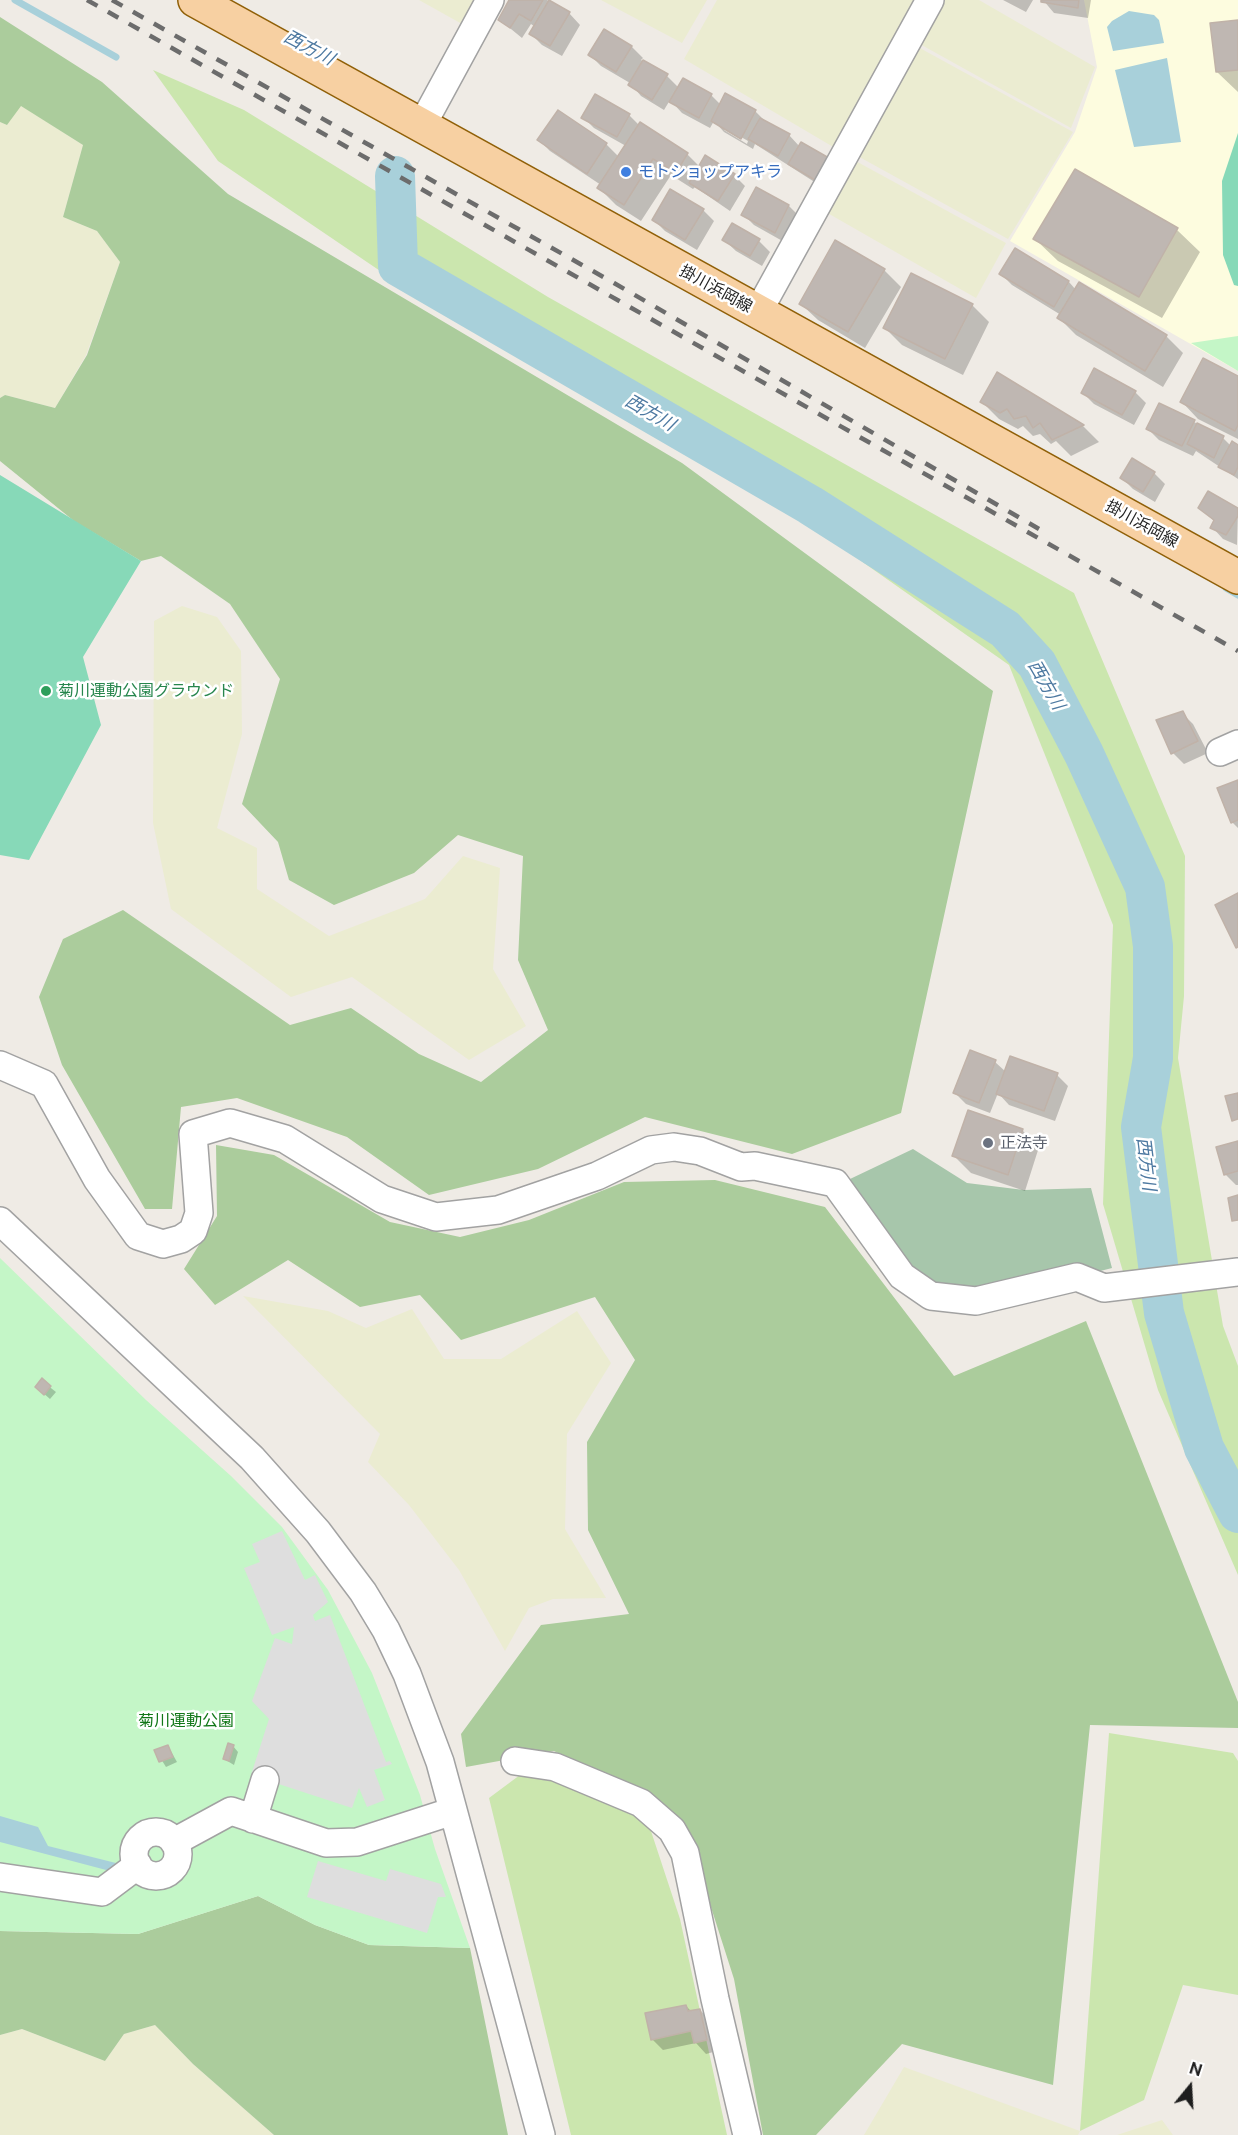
<!DOCTYPE html>
<html>
<head>
<meta charset="utf-8">
<style>
	body { margin:0 }
	#map { position:relative; width:1238px; height:2135px; overflow:hidden; background:#efebe5; font-family:"Public Sans",sans-serif }
	canvas { display:block }
	.north { position:absolute; left:1160px; top:2057px; width:60px; height:60px; -webkit-text-stroke:4px #fff; paint-order:stroke; rotate:18deg; font-size:16px; font-weight:700; line-height:24px; text-align:center; color:#1e1e1e }
	.north::after { content:''; display:block; margin:auto; width:21px; height:27px; background:#1e1e1e; clip-path:polygon(50% 0,100% 100%,50% 72%,0 100%) }
</style>
</head>
<body>
<div id="map">
<canvas width="1238" height="2135"></canvas>
<div class="north">N</div>
</div>
<script>
const c = document.querySelector('canvas').getContext('2d');
c.lineJoin = 'round';
function paint(path, color) {
  c.fillStyle = color;
  c.fill(path, 'evenodd');
}
function poly(rows) {
  const path = new Path2D();
  for (const r of rows) {
    if (r.length === 3) {
      path.moveTo(r[0] + r[2], r[1]);
      path.arc(r[0], r[1], r[2], 0, 2 * Math.PI);
      continue;
    }
    path.moveTo(r[0], r[1]);
    for (let i = 2; i < r.length; i += 2) path.lineTo(r[i], r[i + 1]);
  }
  return path;
}
function strokePath(path, color, width, dash) {
  c.strokeStyle = color;
  c.lineWidth = width;
  c.lineCap = dash ? 'butt' : 'round';
  c.setLineDash(dash || []);
  c.stroke(path);
}
function label(font, color, halo, rows, align = 'center') {
  c.font = font + ' "Public Sans","Noto Sans JP",sans-serif';
  c.lineWidth = 5;
  c.setLineDash([]);
  c.textBaseline = 'middle';
  c.strokeStyle = halo;
  c.fillStyle = color;
  for (const [text, x, y, turn = 0] of rows) {
    c.save();
    c.translate(x, y);
    c.rotate((+turn || 0) * Math.PI / 180);
    c.textAlign = isNaN(turn) ? turn : align;
    if (halo) c.strokeText(text, 0, 0);
    c.fillText(text, 0, 0);
    c.restore();
  }
}
paint(poly([
	[1084,0,1238,0,1238,371,1010,241,1075,132,1097,67]
]), '#fdfcdf');
paint(poly([
	[419,0,475,0,462,24],
	[601,0,707,0,682,43],
	[717,0,918,0,835,148,684,59],
	[940,0,979,0,1095,67,1071,128,918,43],
	[918,47,1073,132,1008,239,854,154],
	[20,105,83,145,63,217,97,231,120,262,86,355,55,408,5,395,0,398,0,122,7,125],
	[852,159,1006,243,976,298,824,211],
	[182,606,217,617,241,651,242,734,217,828,257,848,257,889,329,936,425,899,463,856,500,868,493,969,526,1026,469,1060,352,977,291,997,171,909,153,823,154,621],
	[243,1296,328,1311,366,1328,412,1309,444,1359,501,1359,577,1311,611,1363,567,1434,565,1529,606,1598,553,1599,529,1608,505,1651,459,1570,409,1505,368,1462,380,1434],
	[155,2025,193,2064,274,2135,0,2135,0,2035,22,2029,105,2061,124,2034],
	[904,2067,1080,2131,1078,2135,864,2135],
	[1162,2120,1173,2135,1117,2135]
]), '#ebecd1');
paint(poly([
	[153,70,244,110,548,297,1074,593,1185,856,1184,996,1178,1058,1223,1326,1238,1366,1238,1575,1158,1390,1103,1204,1113,925,1009,665,648,411,392,279,218,161],
	[1109,1733,1233,1753,1238,1761,1238,1995,1183,1985,1144,2100,1080,2131],
	[528,1769,647,1819,680,1919,727,2135,571,2135,489,1798]
]), '#cbe6ae');
paint(poly([
	[0,17,102,82,228,194,682,463,993,691,901,1113,792,1154,645,1117,538,1169,429,1195,347,1137,237,1098,181,1107,172,1209,145,1209,62,1065,39,997,63,939,123,910,290,1025,351,1008,419,1054,481,1082,548,1030,518,960,523,856,458,835,414,873,334,905,289,880,278,842,242,804,280,679,230,604,161,556,141,561,74,521,0,461,0,398,5,395,55,408,87,355,120,262,97,231,63,217,83,145,21,106,7,125,0,122],
	[216,1145,274,1155,390,1222,460,1237,529,1220,624,1182,715,1180,825,1207,954,1376,1086,1321,1238,1702,1238,1728,1090,1725,1053,2085,902,2044,816,2135,763,2135,734,1979,701,1876,667,1809,554,1751,466,1767,461,1734,541,1625,629,1614,588,1530,587,1442,635,1360,595,1297,461,1340,420,1295,360,1307,288,1260,215,1305,184,1269,217,1216],
	[258,1896,315,1925,369,1945,470,1948,508,2135,274,2135,193,2064,155,2025,124,2034,105,2061,22,2029,0,2035,0,1931,138,1934]
]), '#abcc9c');
paint(poly([
	[913,1149,967,1183,1024,1190,1091,1188,1112,1268,1077,1277,946,1298,902,1276,850,1179]
]), '#a7c6ab');
paint(poly([
	[1238,336,1238,371,1191,343],
	[0,1258,146,1400,231,1476,282,1527,328,1590,372,1673,420,1795,435,1849,470,1948,369,1945,315,1925,258,1896,138,1934,0,1931]
]), '#c4f6c7');
paint(poly([
	[1238,133,1238,286,1234,285,1223,255,1222,181],
	[0,475,141,561,83,657,101,725,29,860,0,855]
]), '#87d9b8');
paint(poly([
	[282,1531,305,1580,315,1575,328,1602,313,1615,315,1621,330,1615,386,1762,390,1761,392,1764,374,1770,385,1800,367,1807,359,1788,352,1808,251,1775,269,1719,252,1701,275,1638,292,1644,294,1627,272,1635,244,1568,260,1562,252,1544],
	[318,1861,386,1881,390,1869,441,1884,446,1897,438,1897,427,1933,307,1897]
]), '#dedede');
paint(poly([
	[1129,11,1154,15,1159,20,1164,43,1113,51,1107,27,1112,21],
	[1167,58,1181,142,1134,147,1115,70],
	[0,1816,38,1827,48,1846,116,1863,110,1871,0,1842]
]), '#a8d0da');
paint(poly([
	[511,0,547,0,569,13,580,25,562,56,542,45,531,34,535,27,531,24,522,38,500,20],
	[1003,0,1033,0,1026,12],
	[1043,0,1091,0,1088,18,1054,13],
	[1238,21,1238,92,1217,72],
	[605,31,632,47,643,58,641,60,667,76,679,88,711,95,721,105,755,111,767,123,789,135,800,147,827,190,755,144,753,149,724,132,714,121,710,128,682,113,670,100,664,110,641,96,630,83,601,66,590,55],
	[724,127,748,141,747,144,724,130],
	[558,112,606,144,619,157,626,146,594,128,583,117,629,115,639,125,687,154,700,167,734,175,745,186,730,211,695,187,693,189,671,175,641,221,616,205,599,188,601,185,550,151,539,140],
	[757,189,789,206,800,217,786,243,754,225,743,214],
	[703,210,714,221,697,250,665,231,654,220],
	[1177,230,1200,252,1162,318,1058,261,1035,239],
	[724,240,759,241,770,252,762,266,736,251],
	[1016,250,1069,282,1076,290,1080,284,1166,336,1183,353,1163,387,1076,335,1059,318,1061,315,1012,285,1001,274],
	[884,270,901,287,865,348,818,320,801,304],
	[911,275,973,306,989,322,963,375,902,345,885,328],
	[997,374,1083,426,1099,442,1071,456,1056,441,1051,444,1040,434,1033,436,1023,426,1018,429,999,419,982,402],
	[1238,378,1238,439,1198,419,1182,402],
	[1135,392,1146,403,1134,425,1094,404,1083,393],
	[1194,422,1223,438,1231,446,1238,446,1238,479,1196,451,1193,456,1159,440,1148,429],
	[1154,473,1165,484,1155,502,1133,489,1122,478],
	[1200,508,1238,510,1237,545,1223,539,1212,527,1215,522],
	[1182,713,1193,724,1208,753,1184,764,1173,753],
	[1238,781,1238,828,1232,822],
	[995,1062,1006,1072,1057,1075,1068,1086,1055,1121,1009,1105,998,1093,990,1113,966,1104,955,1093],
	[1022,1130,1039,1147,1025,1191,971,1173,954,1156],
	[1238,1143,1238,1185,1236,1185,1225,1174],
	[42,1381,56,1392,50,1399,42,1392],
	[168,1746,177,1762,166,1767,156,1751],
	[233,1746,238,1752,234,1765,224,1759],
	[686,2006,692,2012,700,2010,711,2021,717,2051,706,2054,696,2043,663,2050,652,2039]
]), '#0003');
strokePath(poly([
	[15,0,116,57],
	[1226,588,1238,595]
]), '#a8d0da', 7);
strokePath(poly([
	[395,176,398,266,810,505,1005,629,1037,664,1084,754,1145,887,1153,946,1153,1058,1141,1127,1164,1313,1204,1448,1238,1513]
]), '#a8d0da', 40);
const building = poly([
	[509,0,543,0,531,21,519,14,510,28,498,20,509,0],
	[549,0,570,12,550,46,529,34,549,0],
	[1041,0,1079,0,1078,8,1041,2,1041,0],
	[1238,20,1238,70,1216,72,1210,23,1238,20],
	[604,29,632,46,616,72,588,55,604,29],
	[643,60,668,74,652,100,628,85,643,60],
	[683,78,712,94,699,118,669,102,683,78],
	[725,93,756,110,741,139,711,121,725,93],
	[595,94,630,114,617,137,581,118,595,94],
	[558,110,607,143,587,174,537,140,558,110],
	[760,118,790,134,778,156,748,139,760,118],
	[640,122,688,153,676,173,653,159,624,205,597,188,640,122],
	[801,142,829,158,815,180,788,164,801,142],
	[705,155,735,174,718,201,689,183,705,155],
	[1075,169,1178,228,1139,297,1033,239,1075,169],
	[756,187,789,205,775,233,741,215,756,187],
	[670,189,704,209,685,240,652,220,670,189],
	[732,223,760,239,750,256,722,240,732,223],
	[835,240,885,269,848,332,799,304,835,240],
	[1015,248,1069,281,1054,307,999,274,1015,248],
	[911,273,973,304,945,359,883,328,911,273],
	[1079,282,1167,335,1145,371,1057,318,1079,282],
	[1203,358,1238,376,1238,425,1235,431,1180,402,1203,358],
	[1094,368,1136,391,1122,415,1081,393,1094,368],
	[997,372,1084,425,1052,440,1040,423,1033,428,1026,416,1014,419,1007,409,1000,413,980,402,997,372],
	[1159,403,1195,420,1182,446,1146,429,1159,403],
	[1197,423,1224,436,1214,458,1187,444,1197,423],
	[1232,441,1238,445,1238,467,1234,475,1218,467,1232,441],
	[1132,458,1155,472,1143,492,1120,478,1132,458],
	[1208,491,1238,508,1238,516,1226,535,1210,528,1214,520,1198,508,1208,491],
	[1183,711,1198,741,1171,754,1156,720,1183,711],
	[1238,780,1238,820,1231,823,1217,788,1238,780],
	[1238,893,1238,947,1236,948,1215,905,1238,893],
	[970,1050,996,1060,979,1103,953,1093,970,1050],
	[1010,1056,1058,1073,1044,1111,996,1094,1010,1056],
	[1238,1093,1238,1119,1232,1121,1225,1096,1238,1093],
	[968,1110,1023,1129,1008,1175,952,1156,968,1110],
	[1238,1141,1238,1171,1224,1175,1216,1147,1238,1141],
	[1238,1195,1238,1220,1232,1221,1228,1198,1238,1195],
	[42,1378,51,1386,44,1395,35,1387,42,1378],
	[228,1743,234,1745,229,1761,223,1759,228,1743],
	[168,1745,173,1757,159,1762,154,1750,168,1745],
	[686,2005,688,2011,700,2009,707,2040,694,2043,691,2031,651,2040,645,2013,686,2005]
]);
paint(building, '#bfb7b2');
strokePath(building, '#c0b2a8', 1.5);
const minor = poly([
	[421,127,490,0],
	[758,312,930,0],
	[1220,752,1238,744],
	[0,1065,44,1084,97,1179,138,1236,163,1244,181,1239,193,1231,199,1213,193,1134,230,1123,285,1139,382,1199,436,1217,498,1210,597,1176,651,1150,674,1147,700,1151,741,1167,755,1166,835,1183,902,1276,931,1296,976,1301,1077,1277,1104,1288,1238,1272],
	[0,1221,252,1458,318,1532,363,1592,386,1630,407,1674,440,1762,541,2135],
	[515,1761,555,1767,641,1803,672,1830,685,1853,715,1999,747,2135],
	[253,1819,265,1780],
	[156,1854,22],
	[174,1842,231,1811,326,1843,357,1842,453,1811],
	[0,1877,102,1892,138,1865]
]);
const major = poly([
	[195,0,1238,577]
]);
strokePath(minor, '#a2a2a2', 30);
strokePath(major, '#906008', 36);
strokePath(minor, '#fff', 27);
strokePath(major, '#f7d0a2', 33);
strokePath(poly([
	[87,0,1238,651],
	[112,0,614,283,1039,529]
]), '#6c6c6c', 4.5, [12, 12]);
for (const [x, y, r, color] of [
	[626,172,6,"#3f7fe0"],
	[46,691,6,"#2e9e5b"],
	[988,1143,6,"#6b7280"]
]) {
  const dot = new Path2D();
  dot.arc(x, y, r, 0, 2 * Math.PI);
  c.fillStyle = color;
  c.fill(dot);
  strokePath(dot, '#fff', 2);
}
label('16px', '#366cbe', '#fff', [
	["モトショップアキラ",638,172]
], 'left');
label('16px', '#1e1e1e', '#fff', [
	["掛川浜岡線",716,289,29],
	["掛川浜岡線",1142,524,29]
]);
label('16px', '#27864d', '#fff', [
	["菊川運動公園グラウンド",58,691]
], 'left');
label('16px', '#5b616d', '#fff', [
	["正法寺",1000,1143]
], 'left');
label('16px', '#127718', '#fff', [
	["菊川運動公園",186,1721]
]);
label('italic 18px', '#4d79a1', '#fff', [
	["西方川",309,48,28],
	["西方川",650,413,30],
	["西方川",1046,685,60],
	["西方川",1146,1164,83]
]);
</script>
</body>
</html>
